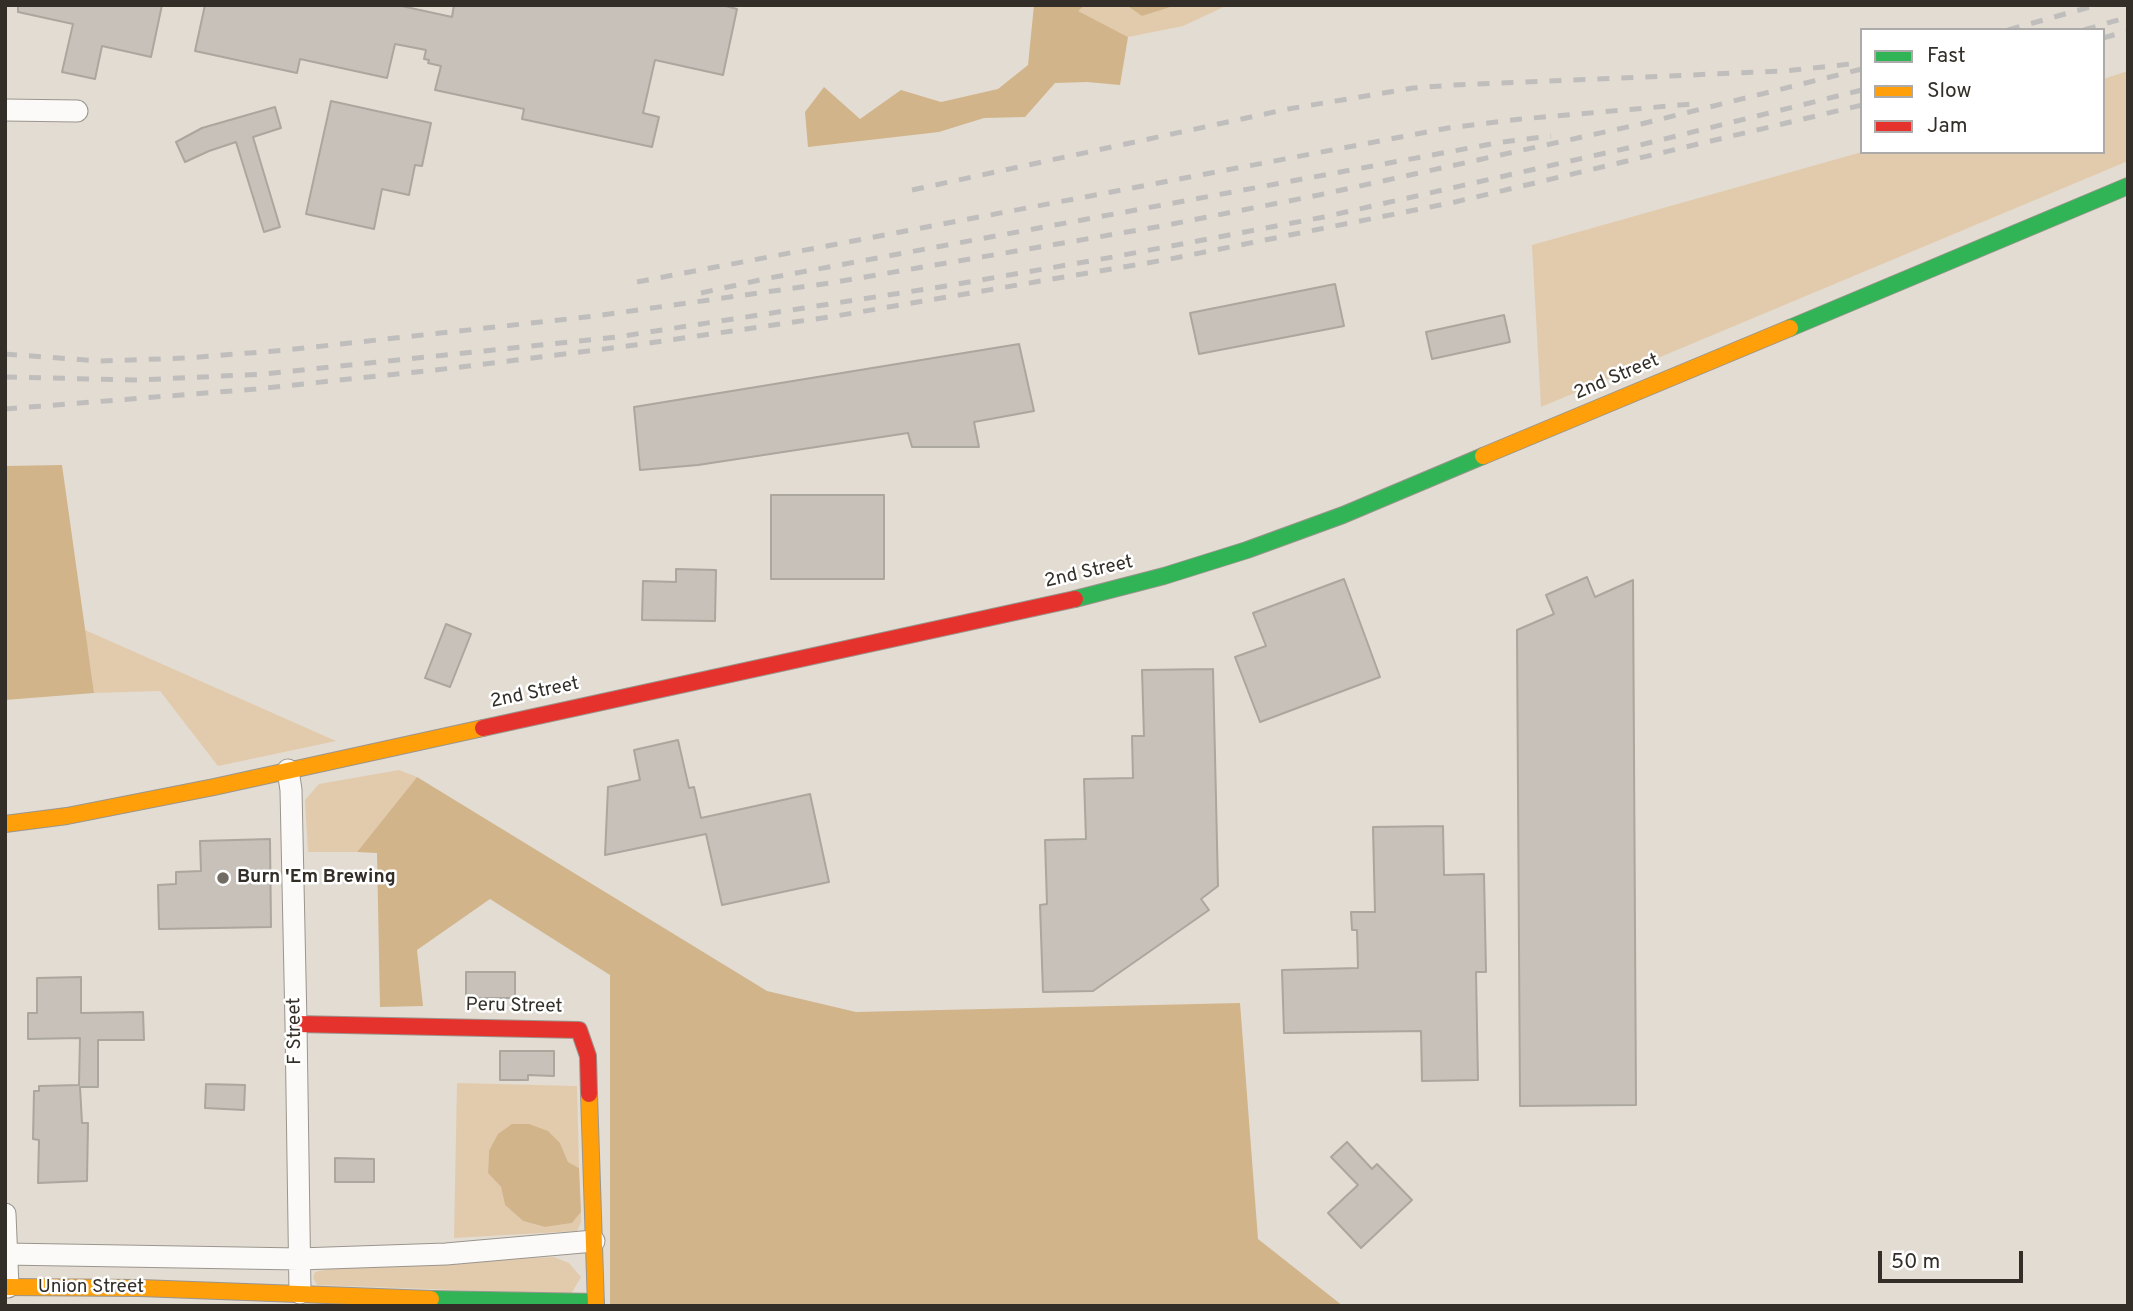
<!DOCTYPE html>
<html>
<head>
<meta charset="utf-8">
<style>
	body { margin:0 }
	#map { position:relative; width:2133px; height:1311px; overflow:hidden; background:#e3dcd2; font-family:Overpass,sans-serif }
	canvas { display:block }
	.frame { position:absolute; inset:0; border:7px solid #332e27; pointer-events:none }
	.legend { position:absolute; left:1860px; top:28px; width:245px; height:126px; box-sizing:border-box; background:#fff; border:2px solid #adaba9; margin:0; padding:9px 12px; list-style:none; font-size:21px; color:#332e27 }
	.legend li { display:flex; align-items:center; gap:14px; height:35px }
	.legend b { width:35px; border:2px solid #adaba9 }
	.scale { position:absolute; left:1878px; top:1251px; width:145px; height:32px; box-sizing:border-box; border:4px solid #332e27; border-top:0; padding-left:9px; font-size:21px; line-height:24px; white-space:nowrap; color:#332e27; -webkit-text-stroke:5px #fff; paint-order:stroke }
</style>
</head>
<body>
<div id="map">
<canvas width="2133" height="1311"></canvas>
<div class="frame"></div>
<ul class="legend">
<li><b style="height:9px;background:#30b455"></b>Fast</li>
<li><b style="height:9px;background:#ff9f0a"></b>Slow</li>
<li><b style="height:9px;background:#e5322d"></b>Jam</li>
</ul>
<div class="scale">50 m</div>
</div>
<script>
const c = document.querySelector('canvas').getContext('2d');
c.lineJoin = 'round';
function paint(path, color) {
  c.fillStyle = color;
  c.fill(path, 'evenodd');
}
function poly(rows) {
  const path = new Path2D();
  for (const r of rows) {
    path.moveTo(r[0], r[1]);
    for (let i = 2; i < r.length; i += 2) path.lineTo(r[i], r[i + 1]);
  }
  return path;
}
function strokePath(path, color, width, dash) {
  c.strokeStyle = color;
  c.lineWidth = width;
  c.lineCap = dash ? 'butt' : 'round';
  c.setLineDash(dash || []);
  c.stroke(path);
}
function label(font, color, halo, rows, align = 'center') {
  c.font = font + ' Overpass,sans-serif';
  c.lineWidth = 5;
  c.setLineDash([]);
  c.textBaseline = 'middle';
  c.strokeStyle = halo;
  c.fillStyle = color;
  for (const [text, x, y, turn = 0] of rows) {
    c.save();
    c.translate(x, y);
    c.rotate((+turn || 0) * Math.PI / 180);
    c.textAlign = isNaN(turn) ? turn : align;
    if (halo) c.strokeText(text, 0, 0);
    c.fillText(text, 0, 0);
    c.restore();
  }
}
paint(poly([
	[1085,5,1126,5,1142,16,1177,5,1228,5,1183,26,1128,37,1077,11],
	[2128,71,2128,161,1541,407,1532,245,1862,152,2103,152,2103,79],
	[85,630,336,741,218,766,160,691,94,693],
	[399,770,417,777,357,852,308,852,305,800,319,784],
	[457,1083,577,1086,579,1168,568,1162,560,1143,489,1151,488,1173,501,1187,505,1205,523,1221,545,1227,572,1223,581,1212,581,1222,577,1231,454,1238],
	[554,1257,569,1263,581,1277,571,1294,317,1285,313,1278,315,1272,333,1268]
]), '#e2cbac');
paint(poly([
	[1034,5,1085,5,1078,11,1128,37,1120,85,1087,82,1055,83,1025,117,984,118,939,132,808,147,805,112,824,87,860,119,901,90,941,102,998,89,1028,65],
	[1126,5,1177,5,1142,16],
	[62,465,94,693,5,700,5,466],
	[417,777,767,991,856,1012,1240,1003,1258,1239,1343,1306,610,1306,610,975,490,899,417,950,423,1006,380,1007,377,853,357,852],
	[512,1124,529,1124,548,1131,560,1143,568,1162,579,1168,581,1212,572,1223,545,1227,523,1221,505,1205,501,1187,488,1173,489,1151,498,1134]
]), '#d1b48a');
const building = poly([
	[18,5,162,5,151,57,102,46,95,79,62,72,73,24,18,12,18,5],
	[205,5,397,5,452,17,454,5,722,5,737,9,723,75,655,60,643,113,659,117,652,147,522,119,524,109,435,90,441,66,428,63,429,60,424,59,426,50,395,44,387,78,300,59,297,73,195,51,205,5],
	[331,101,431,123,422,166,415,165,409,195,382,189,374,229,306,214,331,101],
	[275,107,281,128,253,137,280,227,264,232,236,142,209,151,185,162,176,142,202,128,275,107],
	[1335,284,1344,326,1199,354,1190,313,1335,284],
	[1504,315,1510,342,1432,359,1426,332,1504,315],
	[1019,344,1034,411,974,422,979,447,912,447,908,433,698,465,640,470,634,407,1019,344],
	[771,495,884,495,884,579,771,579,771,495],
	[676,569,716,570,715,621,642,620,643,581,676,582,676,569],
	[1587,577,1595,597,1633,580,1636,1105,1520,1106,1517,630,1554,614,1546,595,1587,577],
	[1344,579,1380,677,1260,722,1235,657,1266,646,1253,613,1344,579],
	[446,624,471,634,450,687,425,678,446,624],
	[1213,669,1218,886,1201,899,1209,910,1093,991,1043,992,1040,905,1047,904,1045,840,1086,839,1084,779,1133,778,1132,736,1144,736,1142,670,1213,669],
	[678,740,689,788,694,787,701,818,810,794,829,882,722,905,706,834,605,855,608,787,640,780,634,750,678,740],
	[1443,826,1444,875,1484,874,1486,972,1476,972,1478,1080,1422,1081,1421,1031,1284,1033,1282,970,1358,968,1357,930,1352,930,1351,912,1375,912,1373,827,1443,826],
	[270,839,271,927,159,929,158,885,176,884,176,872,201,871,200,841,270,839],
	[466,972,515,972,515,998,466,998,466,972],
	[81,977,81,1013,143,1012,144,1040,98,1040,98,1087,80,1087,82,1123,88,1123,87,1181,38,1183,39,1140,33,1139,34,1091,39,1091,39,1086,79,1085,80,1038,28,1039,28,1013,37,1013,37,978,81,977],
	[500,1051,554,1051,554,1076,528,1075,528,1080,500,1080,500,1051],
	[206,1084,245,1085,244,1110,205,1108,206,1084],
	[1347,1142,1372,1169,1377,1164,1412,1200,1361,1248,1328,1213,1358,1185,1331,1157,1347,1142],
	[335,1158,374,1159,374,1182,335,1182,335,1158]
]);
paint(building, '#c7c1b9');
strokePath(building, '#aba69e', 2);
const street = poly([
	[5,110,77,111],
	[288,770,291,790,296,1024,300,1293],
	[5,1214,8,1287],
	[5,1254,299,1259,446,1254,594,1241]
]);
const fast = poly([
	[1790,328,2128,186],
	[1075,599,1164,576,1247,550,1343,515,1483,456],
	[431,1299,596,1302]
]);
const slow = poly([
	[1483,456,1790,328],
	[5,824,67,816,214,787,483,728],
	[589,1094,596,1306],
	[5,1287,140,1288,431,1299]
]);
const jam = poly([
	[483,728,1075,599],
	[296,1024,579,1030,588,1056,589,1094]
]);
strokePath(street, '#9a958d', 23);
strokePath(fast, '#9a958d', 18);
strokePath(slow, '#9a958d', 18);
strokePath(jam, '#9a958d', 18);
strokePath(street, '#fbfaf8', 21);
strokePath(fast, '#30b455', 16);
strokePath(slow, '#ff9f0a', 16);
strokePath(jam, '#e5322d', 16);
strokePath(poly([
	[2008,30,2097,5],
	[2084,30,2128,17],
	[2103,38,2128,31],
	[912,190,1288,109,1413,88,1454,85,1785,71,1850,64],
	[637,282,1448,128,1521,119,1692,104],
	[701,293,764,279,1502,142,1551,136],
	[5,354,100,361,187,358,286,350,595,316,830,283,1162,226,1319,195,1641,124,1862,69],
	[5,377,137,380,265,374,617,337,946,286,1113,257,1324,217,1632,147,1862,90],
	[5,409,256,389,453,368,635,345,836,316,1170,259,1455,202,1862,105]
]), '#c0bebc', 5, [12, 12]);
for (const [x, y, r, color] of [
	[223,878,7,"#716b63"]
]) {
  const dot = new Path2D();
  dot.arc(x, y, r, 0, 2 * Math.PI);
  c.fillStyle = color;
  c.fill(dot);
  strokePath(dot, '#fff', 2.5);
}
label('19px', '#332e27', '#fff', [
	["2nd Street",1617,378,-23],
	["2nd Street",1089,573,-13],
	["2nd Street",535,694,-12],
	["Peru Street",514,1007,1],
	["F Street",296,1031,-91],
	["Union Street",91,1288]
]);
label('bold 19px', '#332e27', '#fff', [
	["Burn 'Em Brewing",237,878]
], 'left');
</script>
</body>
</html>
